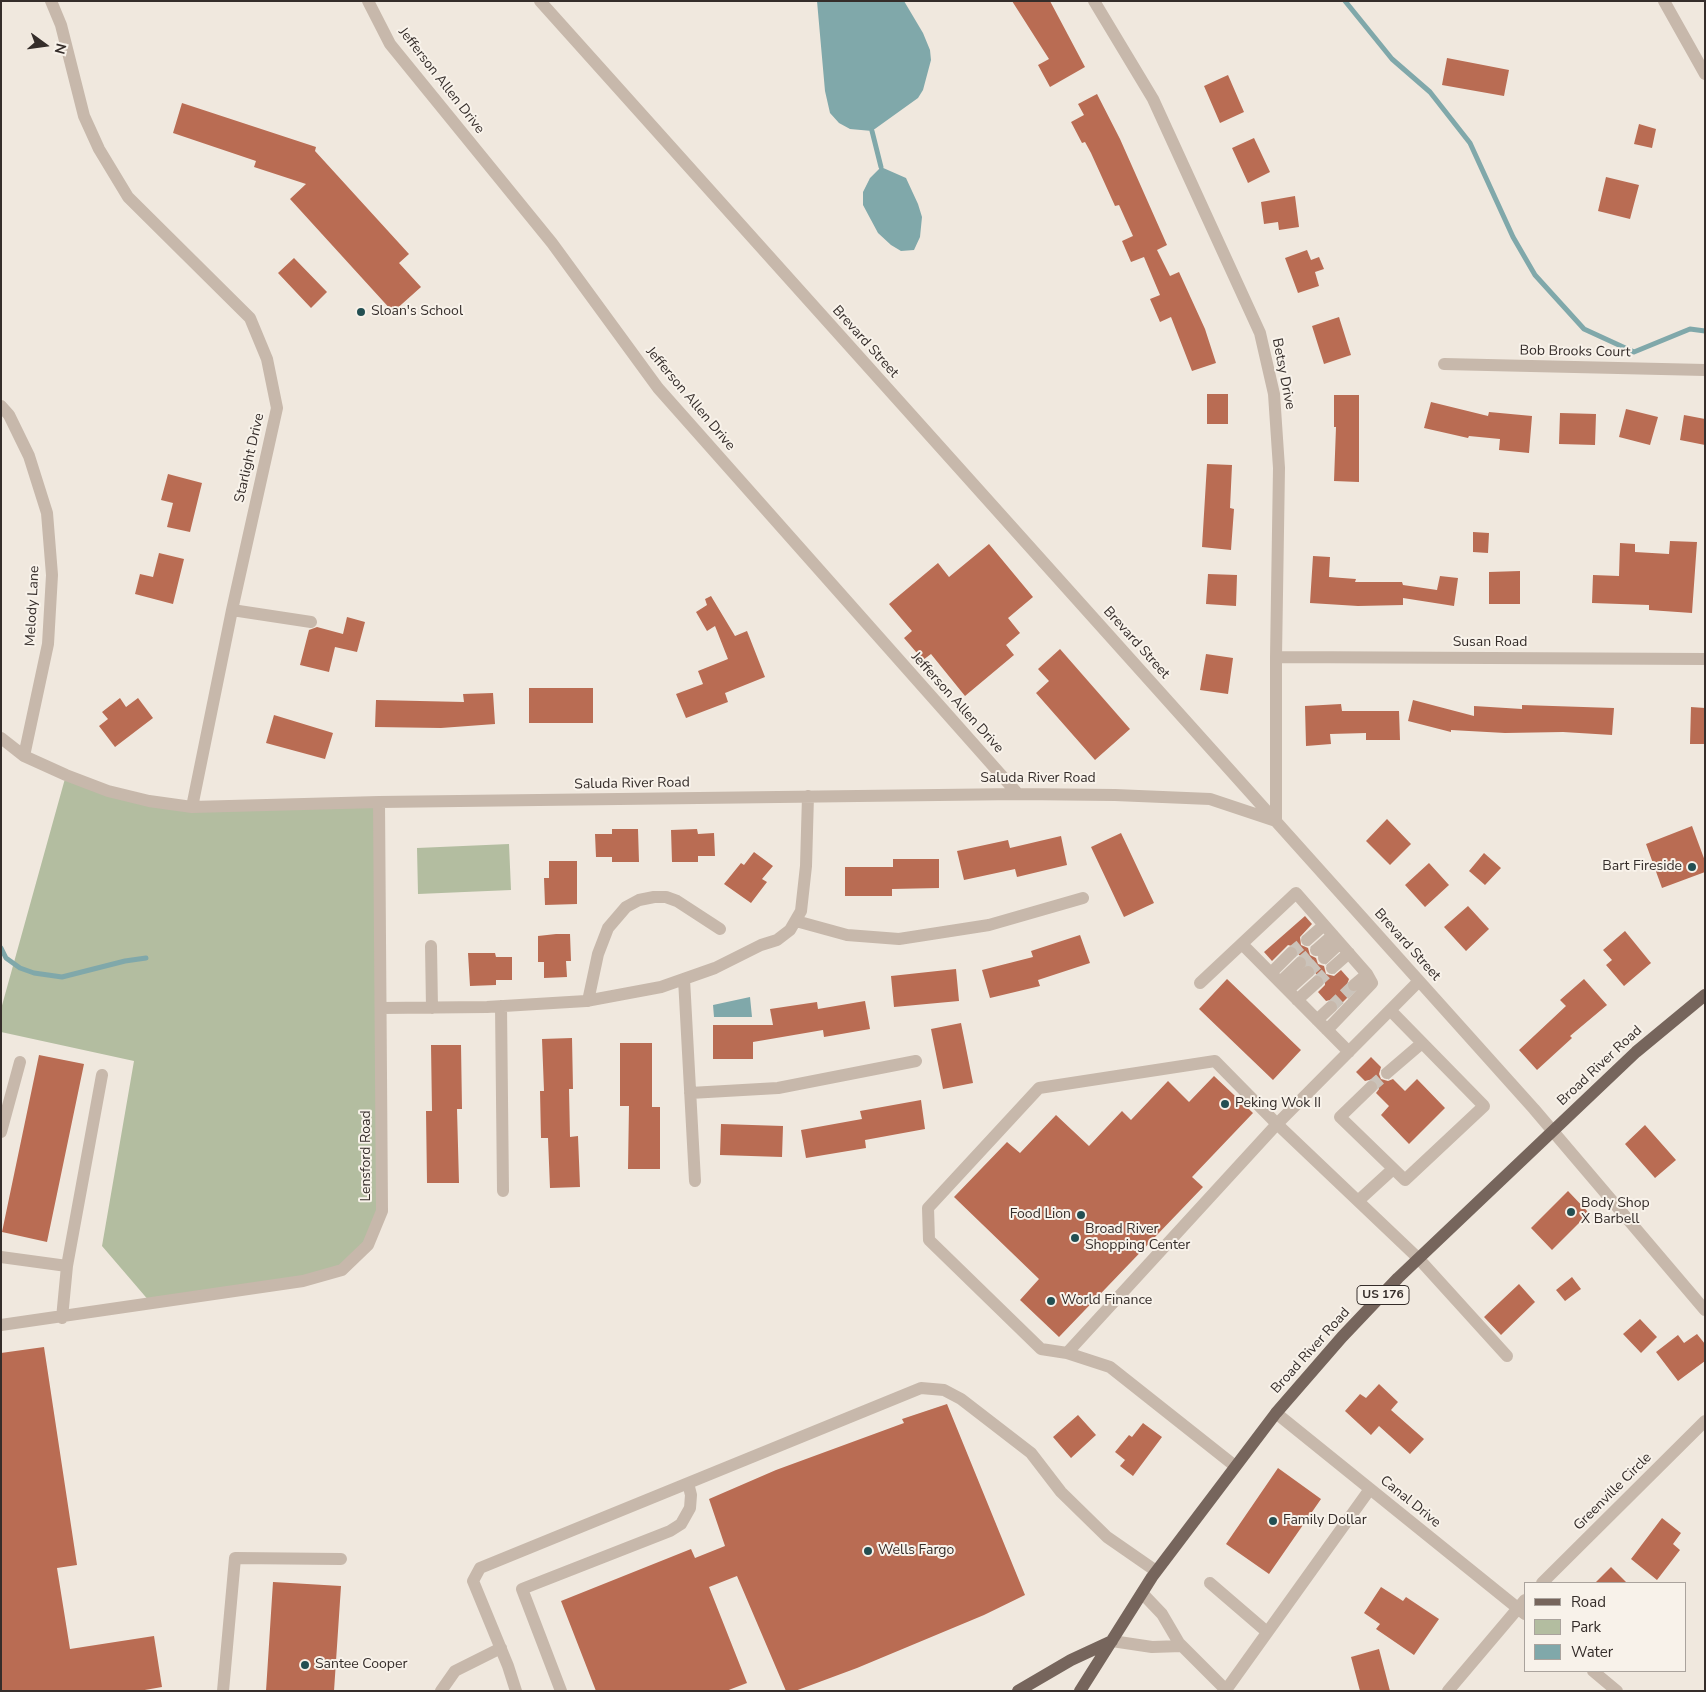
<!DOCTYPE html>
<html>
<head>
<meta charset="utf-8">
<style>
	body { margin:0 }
	#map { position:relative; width:1706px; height:1692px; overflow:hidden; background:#f0e8de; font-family:"Nunito Sans",sans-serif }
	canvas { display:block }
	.frame { position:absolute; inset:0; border:2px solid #352d2a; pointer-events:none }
	.legend { position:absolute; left:1524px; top:1582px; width:162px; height:90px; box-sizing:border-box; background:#f8f2ea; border:1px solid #aaa39d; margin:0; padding:6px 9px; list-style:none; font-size:15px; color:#352d2a }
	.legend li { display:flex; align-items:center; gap:10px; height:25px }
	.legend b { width:25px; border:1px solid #aaa39d }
	.north { position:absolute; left:20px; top:20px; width:50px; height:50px; -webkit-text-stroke:4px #f8f2ea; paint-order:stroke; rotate:104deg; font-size:14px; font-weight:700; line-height:20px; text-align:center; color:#352d2a }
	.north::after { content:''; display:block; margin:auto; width:18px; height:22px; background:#352d2a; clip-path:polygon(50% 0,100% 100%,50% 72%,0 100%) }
</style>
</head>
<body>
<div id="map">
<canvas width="1706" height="1692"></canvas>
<div class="frame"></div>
<ul class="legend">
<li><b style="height:6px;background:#76655c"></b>Road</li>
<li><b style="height:14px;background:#b3bda0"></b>Park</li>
<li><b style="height:14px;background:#80a8aa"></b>Water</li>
</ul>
<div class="north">N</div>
</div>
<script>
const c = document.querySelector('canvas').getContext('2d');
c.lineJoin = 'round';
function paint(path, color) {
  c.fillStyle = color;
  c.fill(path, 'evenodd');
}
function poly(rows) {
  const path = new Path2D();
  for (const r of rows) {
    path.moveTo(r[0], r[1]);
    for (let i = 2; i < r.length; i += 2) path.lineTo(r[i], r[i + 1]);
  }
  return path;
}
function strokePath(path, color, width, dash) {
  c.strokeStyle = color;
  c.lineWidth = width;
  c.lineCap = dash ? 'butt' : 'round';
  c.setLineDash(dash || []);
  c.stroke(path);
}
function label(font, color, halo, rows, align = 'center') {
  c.font = font + ' "Nunito Sans",sans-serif';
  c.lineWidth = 4;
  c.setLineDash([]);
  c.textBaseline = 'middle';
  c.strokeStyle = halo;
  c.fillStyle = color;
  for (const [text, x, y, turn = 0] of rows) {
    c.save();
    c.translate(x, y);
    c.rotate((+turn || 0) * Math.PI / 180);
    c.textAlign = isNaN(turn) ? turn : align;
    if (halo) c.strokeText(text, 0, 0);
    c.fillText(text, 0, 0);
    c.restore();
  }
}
paint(poly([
	[66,775,149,801,379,802,382,1211,368,1245,343,1269,150,1302,102,1246,134,1061,1,1032,1,1009],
	[509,844,511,890,418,894,417,848]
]), '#b3bda0');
paint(poly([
	[817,1,904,1,923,33,930,50,931,60,923,90,918,98,872,131,850,129,839,123,830,113,825,91],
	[881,167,906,178,918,204,922,217,920,237,914,250,901,251,891,245,878,233,863,205,863,192,870,178],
	[750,997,752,1017,714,1017,713,1005]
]), '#80a8aa');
strokePath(poly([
	[1345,1,1392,59,1430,92,1470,143,1513,237,1535,275,1584,329,1634,352,1690,329,1705,331],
	[872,131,881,167],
	[1,948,6,958,20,968,34,973,62,977,125,961,146,958]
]), '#80a8aa', 5);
paint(poly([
	[1012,1,1050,1,1085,67,1050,87,1038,65,1049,59],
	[1447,58,1509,70,1504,96,1442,85],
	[1228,75,1244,112,1220,123,1204,86],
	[1097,94,1120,139,1167,245,1157,250,1170,276,1179,272,1205,329,1216,363,1192,371,1171,317,1160,322,1150,299,1160,295,1144,257,1131,262,1122,241,1133,236,1119,205,1115,206,1091,153,1085,142,1082,143,1071,122,1084,115,1078,104],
	[182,103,316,147,315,151,409,254,399,263,421,287,393,312,290,199,306,184,254,167,256,161,173,133],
	[1639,124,1656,129,1652,148,1634,144],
	[1254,138,1270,172,1248,183,1232,148],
	[1606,177,1639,185,1630,219,1598,211],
	[1295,196,1299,227,1279,230,1278,222,1264,224,1261,202],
	[1307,250,1311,260,1319,257,1324,269,1315,272,1319,286,1298,293,1285,258],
	[294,258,327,292,311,308,278,273],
	[1339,317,1351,355,1324,364,1312,326],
	[1207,394,1228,394,1228,424,1207,424],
	[1334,395,1359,395,1359,482,1334,481,1336,427,1334,427],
	[1431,402,1488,416,1489,412,1532,416,1529,453,1499,450,1500,439,1469,436,1468,438,1424,428],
	[1626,409,1658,417,1650,445,1619,437],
	[1560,413,1596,414,1595,445,1559,444],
	[1684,415,1705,419,1705,445,1680,440],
	[1207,464,1232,465,1230,508,1234,509,1231,550,1202,547],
	[168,474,202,483,190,532,167,527,173,503,161,500],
	[1473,532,1489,533,1488,553,1473,552],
	[1670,541,1697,542,1692,613,1649,610,1649,605,1592,603,1593,575,1619,576,1620,543,1635,544,1635,552,1669,554],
	[989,544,1033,597,1008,618,1020,633,1006,645,1014,655,965,696,931,654,923,660,904,638,912,631,889,604,938,563,949,577],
	[159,553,184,559,173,604,135,594,140,574,153,577],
	[1313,556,1330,557,1329,577,1356,579,1355,582,1402,582,1403,585,1437,590,1440,576,1458,578,1454,606,1403,598,1403,605,1358,606,1310,603],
	[1520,571,1520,604,1489,604,1489,572],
	[1208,574,1237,575,1236,606,1206,604],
	[711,596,735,636,747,631,765,677,725,693,728,702,686,718,676,694,703,684,698,671,728,659,715,626,707,631,696,612,707,605,705,599],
	[347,617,365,622,357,652,335,647,329,672,300,665,309,630,317,627,343,634],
	[1060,649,1130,729,1095,760,1036,693,1049,681,1038,669],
	[1206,654,1233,658,1228,694,1200,690],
	[529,688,593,688,593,723,529,723],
	[493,693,495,724,441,728,375,727,376,700,464,702,463,694],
	[120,698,126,707,138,698,153,718,115,747,99,726,108,719,102,712],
	[1413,700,1474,716,1474,706,1522,709,1522,705,1614,708,1612,735,1563,732,1505,733,1451,730,1451,732,1408,721],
	[1341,704,1342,711,1399,711,1400,740,1366,740,1366,733,1330,734,1331,744,1306,746,1305,706],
	[1691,707,1705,708,1705,744,1690,744],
	[274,715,333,733,325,759,266,743],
	[1387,819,1411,844,1390,865,1366,841],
	[1692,826,1705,861,1705,872,1662,888,1646,844],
	[612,829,638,829,639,862,612,862,612,857,596,857,595,834,612,834],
	[697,829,698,834,714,833,715,856,698,856,698,862,672,862,671,830],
	[1121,833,1154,903,1124,917,1091,847],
	[1061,836,1067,865,1017,877,1015,869,964,880,957,851,1008,840,1010,848],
	[754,852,773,866,762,879,767,882,751,903,724,884,741,863,744,865],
	[1484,853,1501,868,1485,885,1469,871],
	[893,859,939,859,939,888,892,889,892,896,845,896,845,867,893,867],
	[549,861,577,861,577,904,545,905,544,878,549,878],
	[1429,863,1449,885,1425,907,1405,885],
	[1468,906,1489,929,1466,951,1444,927],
	[1305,916,1312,924,1300,937,1301,945,1308,948,1310,955,1316,958,1318,964,1324,966,1326,974,1334,976,1341,970,1349,979,1346,987,1352,993,1339,1006,1334,999,1326,1001,1318,992,1325,985,1325,980,1323,976,1316,974,1314,967,1308,964,1306,957,1299,955,1296,947,1288,945,1272,961,1264,952],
	[1625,931,1651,963,1624,986,1606,965,1612,960,1603,950],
	[556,934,570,934,571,961,566,961,567,977,544,978,544,962,538,962,538,936],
	[1080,935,1090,963,1038,980,1040,986,990,998,982,970,1033,957,1031,951],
	[468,953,495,953,496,957,512,957,512,980,496,980,496,985,470,986],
	[956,969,959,1001,894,1007,891,976],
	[1227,979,1301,1050,1273,1080,1199,1009],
	[1584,979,1607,1005,1570,1036,1572,1038,1537,1070,1519,1050,1566,1006,1560,1000],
	[865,1001,870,1029,824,1037,823,1030,753,1042,753,1059,713,1059,713,1025,773,1025,770,1009,817,1002,818,1009],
	[961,1023,973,1083,943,1089,931,1029],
	[572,1038,573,1089,569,1089,570,1137,578,1136,580,1187,550,1188,548,1138,541,1138,540,1091,544,1091,542,1039],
	[620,1043,652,1043,652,1107,660,1107,660,1169,628,1169,629,1106,620,1106],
	[431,1045,461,1045,462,1109,457,1109,459,1183,427,1183,426,1111,432,1111],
	[39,1055,84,1064,47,1242,2,1232],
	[1371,1057,1381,1067,1379,1074,1381,1079,1388,1081,1393,1079,1405,1091,1417,1079,1445,1108,1409,1144,1381,1115,1389,1106,1376,1093,1379,1089,1377,1082,1373,1079,1365,1081,1356,1072],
	[1214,1076,1253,1113,1192,1177,1203,1187,1059,1337,1020,1300,1039,1279,954,1197,1007,1142,1020,1153,1056,1115,1089,1146,1122,1111,1131,1120,1168,1081,1189,1102],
	[921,1100,925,1129,865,1140,866,1148,806,1158,801,1130,862,1119,860,1111],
	[721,1124,783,1126,782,1157,720,1155],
	[1645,1125,1676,1160,1655,1178,1625,1144],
	[1568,1191,1589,1213,1552,1250,1531,1228],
	[1572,1277,1581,1289,1565,1301,1556,1290],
	[1519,1284,1535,1302,1501,1335,1484,1317],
	[1640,1319,1657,1337,1641,1353,1623,1334],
	[1697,1334,1705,1344,1705,1361,1678,1381,1656,1352,1678,1335,1684,1343],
	[44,1347,77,1565,57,1568,70,1649,154,1636,162,1687,139,1691,1,1691,1,1353],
	[1379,1384,1398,1402,1391,1410,1424,1439,1410,1454,1379,1426,1371,1435,1345,1411,1360,1394,1366,1398],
	[947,1404,1025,1595,984,1615,857,1668,795,1691,786,1691,737,1576,709,1587,747,1683,726,1691,596,1691,561,1601,691,1549,695,1558,725,1546,709,1499,776,1470,904,1423,902,1419],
	[1078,1415,1096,1435,1071,1458,1053,1437],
	[1143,1423,1162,1437,1133,1476,1120,1466,1125,1460,1115,1452,1129,1435,1132,1437],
	[1278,1468,1321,1499,1269,1574,1226,1544],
	[1662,1518,1681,1533,1673,1544,1680,1550,1657,1580,1631,1559],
	[1611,1567,1627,1583,1595,1583],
	[273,1582,341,1586,334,1691,266,1691],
	[1381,1587,1403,1601,1406,1597,1439,1619,1414,1655,1376,1629,1380,1624,1364,1613],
	[1379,1649,1390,1691,1360,1691,1351,1657]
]), '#b96c53');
strokePath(poly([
	[1291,953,1307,940],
	[1300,963,1316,950],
	[1308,972,1324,958],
	[1317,982,1332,968],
	[1331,1007,1354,985],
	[1371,1087,1387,1073]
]), '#cbc3ba', 12, [12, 6]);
strokePath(poly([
	[51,1,61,25,84,116,99,149,128,197,250,318,267,359,277,408,232,610,192,807],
	[368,1,390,44,552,243,658,388,1018,794],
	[540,1,1534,1109,1705,1310],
	[1664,1,1705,74],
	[1444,364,1705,370],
	[1,406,9,415,29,456,47,513,52,575,48,644,24,756],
	[232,610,311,622],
	[1276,657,1705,659],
	[1,738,24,756,66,775,108,791,149,801,192,807,379,802,1018,794,1115,795,1210,799,1276,821,1276,657,1279,468,1274,394,1260,333,1153,99,1094,1],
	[796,921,847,935,899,939,989,925,1083,898],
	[1307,940,1324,925],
	[1242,944,1349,1052],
	[431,946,432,1008],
	[1316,950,1333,935],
	[1324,958,1340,943],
	[1332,968,1349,953],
	[1271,973,1291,953],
	[684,979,695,1181],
	[1280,982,1300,963],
	[1200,983,1296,893,1367,974,1372,983,1327,1030],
	[1354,985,1367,974],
	[1288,990,1308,972],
	[1297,1000,1317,982],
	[588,1001,598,954,608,928,626,907,639,900,654,897,666,897,677,901,720,929],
	[501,1006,503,1191],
	[381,1008,487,1007,586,1001,661,987,715,968,761,945,777,940,790,930,801,911,806,866,808,796],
	[1317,1020,1331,1007],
	[1387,1073,1422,1043],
	[1371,1087,1340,1117,1405,1180,1484,1106,1390,1010],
	[690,1093,778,1088,916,1061],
	[1,1132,20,1062],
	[1358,1201,1393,1169],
	[1,1257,67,1266],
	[62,1318,67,1266,102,1075],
	[1,1325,303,1281,342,1270,368,1245,382,1211,379,802],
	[1067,1353,1041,1349,929,1240,928,1208,1039,1088,1215,1061,1277,1124,1419,981],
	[1276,1413,1525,1614],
	[1235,1466,1110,1367,1067,1353,1277,1124,1419,1259,1507,1356],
	[1210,1583,1267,1632],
	[1542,1583,1705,1421],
	[1142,1593,1162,1614,1179,1643,1226,1690,1370,1489],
	[1112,1641,1152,1647,1182,1646],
	[1593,1671,1617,1691],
	[223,1691,235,1558,341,1559],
	[441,1691,455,1671,501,1648],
	[516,1691,508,1666,473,1581,480,1568,921,1388,944,1390,961,1399,1031,1453,1061,1492,1107,1537,1156,1571],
	[561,1691,522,1589,670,1531,681,1524,690,1508,691,1495,688,1483],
	[1448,1691,1525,1600]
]), '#c7b8ab', 12);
strokePath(poly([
	[1018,1691,1071,1660,1112,1641],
	[1080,1691,1152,1577,1276,1413,1342,1337,1398,1278,1636,1052,1705,995]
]), '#76655c', 12);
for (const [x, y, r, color] of [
	[361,312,5,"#234f52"],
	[1692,867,5,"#234f52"],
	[1225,1104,5,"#234f52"],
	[1571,1212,5,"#234f52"],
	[1081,1215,5,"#234f52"],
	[1075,1238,5,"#234f52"],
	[1051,1301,5,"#234f52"],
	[1273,1521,5,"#234f52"],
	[868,1551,5,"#234f52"],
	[305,1665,5,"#234f52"]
]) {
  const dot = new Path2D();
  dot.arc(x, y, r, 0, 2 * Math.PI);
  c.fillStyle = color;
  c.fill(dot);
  strokePath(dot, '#f8f2ea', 2);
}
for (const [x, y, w] of [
	[1383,1295,52]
]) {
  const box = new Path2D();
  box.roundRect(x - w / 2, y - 9.5, w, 19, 4);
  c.fillStyle = '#f8f2ea';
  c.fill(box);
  strokePath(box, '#352d2a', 1);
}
label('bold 12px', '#352d2a', null, [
	["US 176",1383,1295]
]);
label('14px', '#352d2a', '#f8f2ea', [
	["Jefferson Allen Drive",441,81,52],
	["Brevard Street",865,342,48],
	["Bob Brooks Court",1575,352,1],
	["Betsy Drive",1283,374,79],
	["Jefferson Allen Drive",690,399,50],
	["Starlight Drive",250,458,-77],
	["Melody Lane",33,606,-87],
	["Brevard Street",1136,643,48],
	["Susan Road",1490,643],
	["Jefferson Allen Drive",957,703,48],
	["Saluda River Road",1038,779],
	["Saluda River Road",632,784,-1],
	["Brevard Street",1407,945,48],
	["Broad River Road",1600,1066,-43],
	["Lensford Road",367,1156,-90],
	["Broad River Road",1311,1351,-48],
	["Greenville Circle",1613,1492,-45],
	["Canal Drive",1410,1502,39]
]);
label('14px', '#352d2a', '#f8f2ea', [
	["Sloan's School",371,312],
	["Bart Fireside",1682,867,"right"],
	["Peking Wok II",1235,1104],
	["Body Shop",1581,1204],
	["X Barbell",1581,1220],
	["Food Lion",1071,1215,"right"],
	["Broad River",1085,1230],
	["Shopping Center",1085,1246],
	["World Finance",1061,1301],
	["Family Dollar",1283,1521],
	["Wells Fargo",878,1551],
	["Santee Cooper",315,1665]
], 'left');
</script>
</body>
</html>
